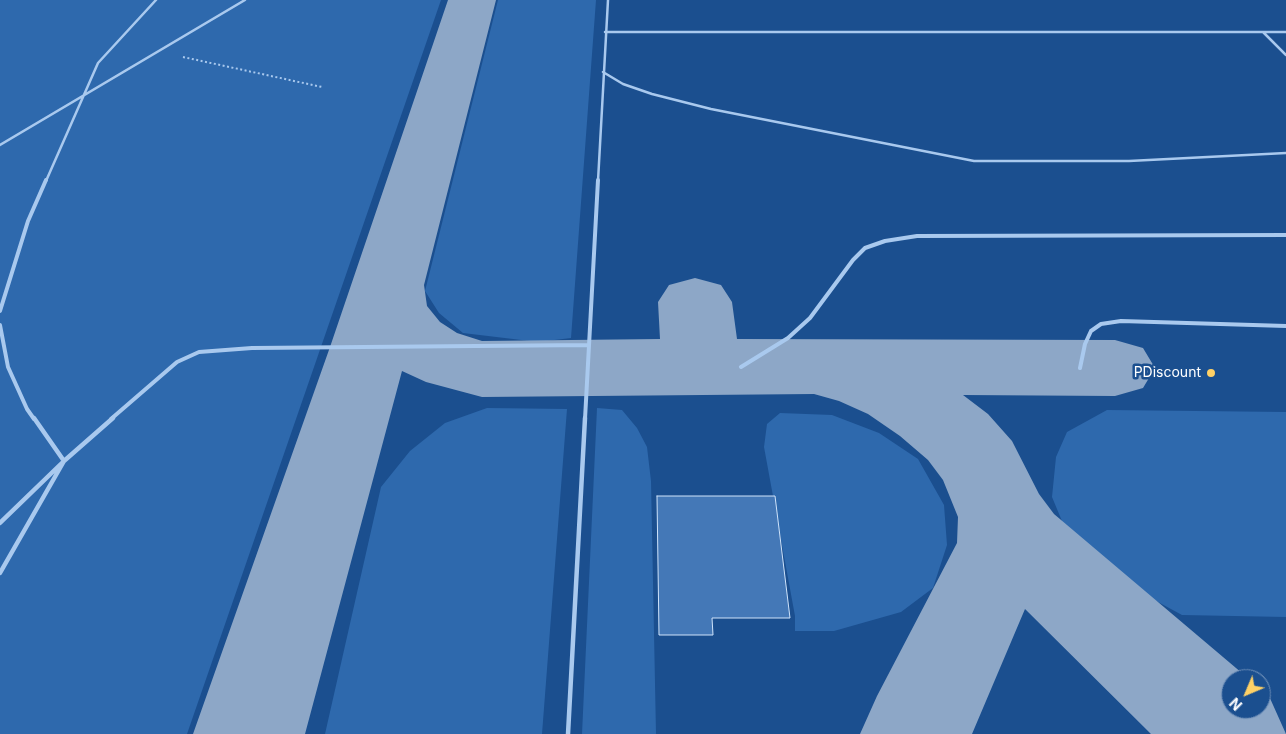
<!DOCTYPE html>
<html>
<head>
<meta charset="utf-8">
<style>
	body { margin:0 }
	#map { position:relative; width:1286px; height:734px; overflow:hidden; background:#1b4f8f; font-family:Inter,sans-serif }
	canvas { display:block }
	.north { position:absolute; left:1221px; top:669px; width:50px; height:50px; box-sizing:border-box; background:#1b4f8f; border:1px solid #7695bc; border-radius:50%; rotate:225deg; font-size:14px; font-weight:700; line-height:20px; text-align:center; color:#fff }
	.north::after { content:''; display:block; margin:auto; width:18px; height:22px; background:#ffd166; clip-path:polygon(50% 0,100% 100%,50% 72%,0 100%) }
</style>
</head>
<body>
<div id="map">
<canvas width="1286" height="734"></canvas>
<div class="north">N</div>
</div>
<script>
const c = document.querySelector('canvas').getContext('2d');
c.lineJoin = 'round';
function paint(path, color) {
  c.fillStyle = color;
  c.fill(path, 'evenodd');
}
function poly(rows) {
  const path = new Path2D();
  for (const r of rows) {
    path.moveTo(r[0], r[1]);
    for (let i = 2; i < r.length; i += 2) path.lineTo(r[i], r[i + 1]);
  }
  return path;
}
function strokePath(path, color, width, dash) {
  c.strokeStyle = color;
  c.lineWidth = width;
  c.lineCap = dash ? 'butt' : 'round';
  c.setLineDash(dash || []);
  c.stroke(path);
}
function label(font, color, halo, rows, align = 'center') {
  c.font = font + ' Inter,sans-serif';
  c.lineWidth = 5;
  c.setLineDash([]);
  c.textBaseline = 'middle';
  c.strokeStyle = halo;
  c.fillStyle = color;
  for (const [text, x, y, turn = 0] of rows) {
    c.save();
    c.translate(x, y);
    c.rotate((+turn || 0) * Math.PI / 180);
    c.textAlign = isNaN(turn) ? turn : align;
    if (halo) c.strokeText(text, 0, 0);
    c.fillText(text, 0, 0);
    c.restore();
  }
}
paint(poly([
	[0,0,441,0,187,734,0,734],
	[498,0,596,0,571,338,538,342,463,333,439,313,425,291],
	[487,408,567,409,542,734,325,734,381,487,410,451,445,423],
	[597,408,622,410,637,428,647,447,651,481,656,734,582,734],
	[1107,410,1286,412,1286,617,1182,615,1112,577,1069,538,1052,497,1056,457,1067,432],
	[780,413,832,415,879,433,918,459,944,505,947,545,933,588,901,612,834,631,795,631,795,616,764,447,767,424]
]), '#2e69ad');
paint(poly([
	[448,0,496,0,424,285,427,306,440,322,457,333,482,341,660,339,658,302,669,285,695,278,721,285,732,302,737,339,1115,340,1143,348,1155,368,1143,388,1115,396,963,395,988,414,1012,441,1039,494,1054,514,1249,679,1231,679,1231,709,1261,709,1261,689,1269,696,1286,734,1151,734,1025,609,972,734,860,734,877,696,957,543,958,517,943,480,928,460,900,436,868,414,839,401,814,394,482,397,426,382,402,371,305,734,193,734,330,347,448,0]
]), '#8da7c7');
const building = poly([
	[657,496,775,496,790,618,712,618,713,635,659,635,657,496]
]);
paint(building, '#4478b7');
strokePath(building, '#cfe3fa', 1);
strokePath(poly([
	[183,57,322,87]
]), '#a9c9ee', 2, [2, 2.5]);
strokePath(poly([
	[605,32,1286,32],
	[1263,32,1286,55],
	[603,72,623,84,652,94,711,109,974,161,1129,161,1286,153],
	[0,145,245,0],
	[46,181,98,63,156,0],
	[598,181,608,0]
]), '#a9c9ee', 2.5);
strokePath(poly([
	[0,311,28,221,46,180],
	[0,325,8,367,27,409,34,419],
	[741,367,788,338,810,318,853,260,865,248,885,241,917,236,1286,235],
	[1080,368,1085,344,1091,331,1101,324,1121,321,1286,326],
	[111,419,177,362,199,352,252,348,588,345],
	[585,419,598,180]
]), '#a9c9ee', 4);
strokePath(poly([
	[0,523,64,461,34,418],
	[0,573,64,461,113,418],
	[568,734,585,418]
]), '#a9c9ee', 4.5);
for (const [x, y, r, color] of [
	[1211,373,5,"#ffd166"]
]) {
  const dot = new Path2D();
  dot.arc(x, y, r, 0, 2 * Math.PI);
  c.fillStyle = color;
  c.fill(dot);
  strokePath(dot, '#1b4f8f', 2);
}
label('14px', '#fff', '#1b4f8f', [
	["PDiscount",1201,373]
], 'right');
</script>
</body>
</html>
